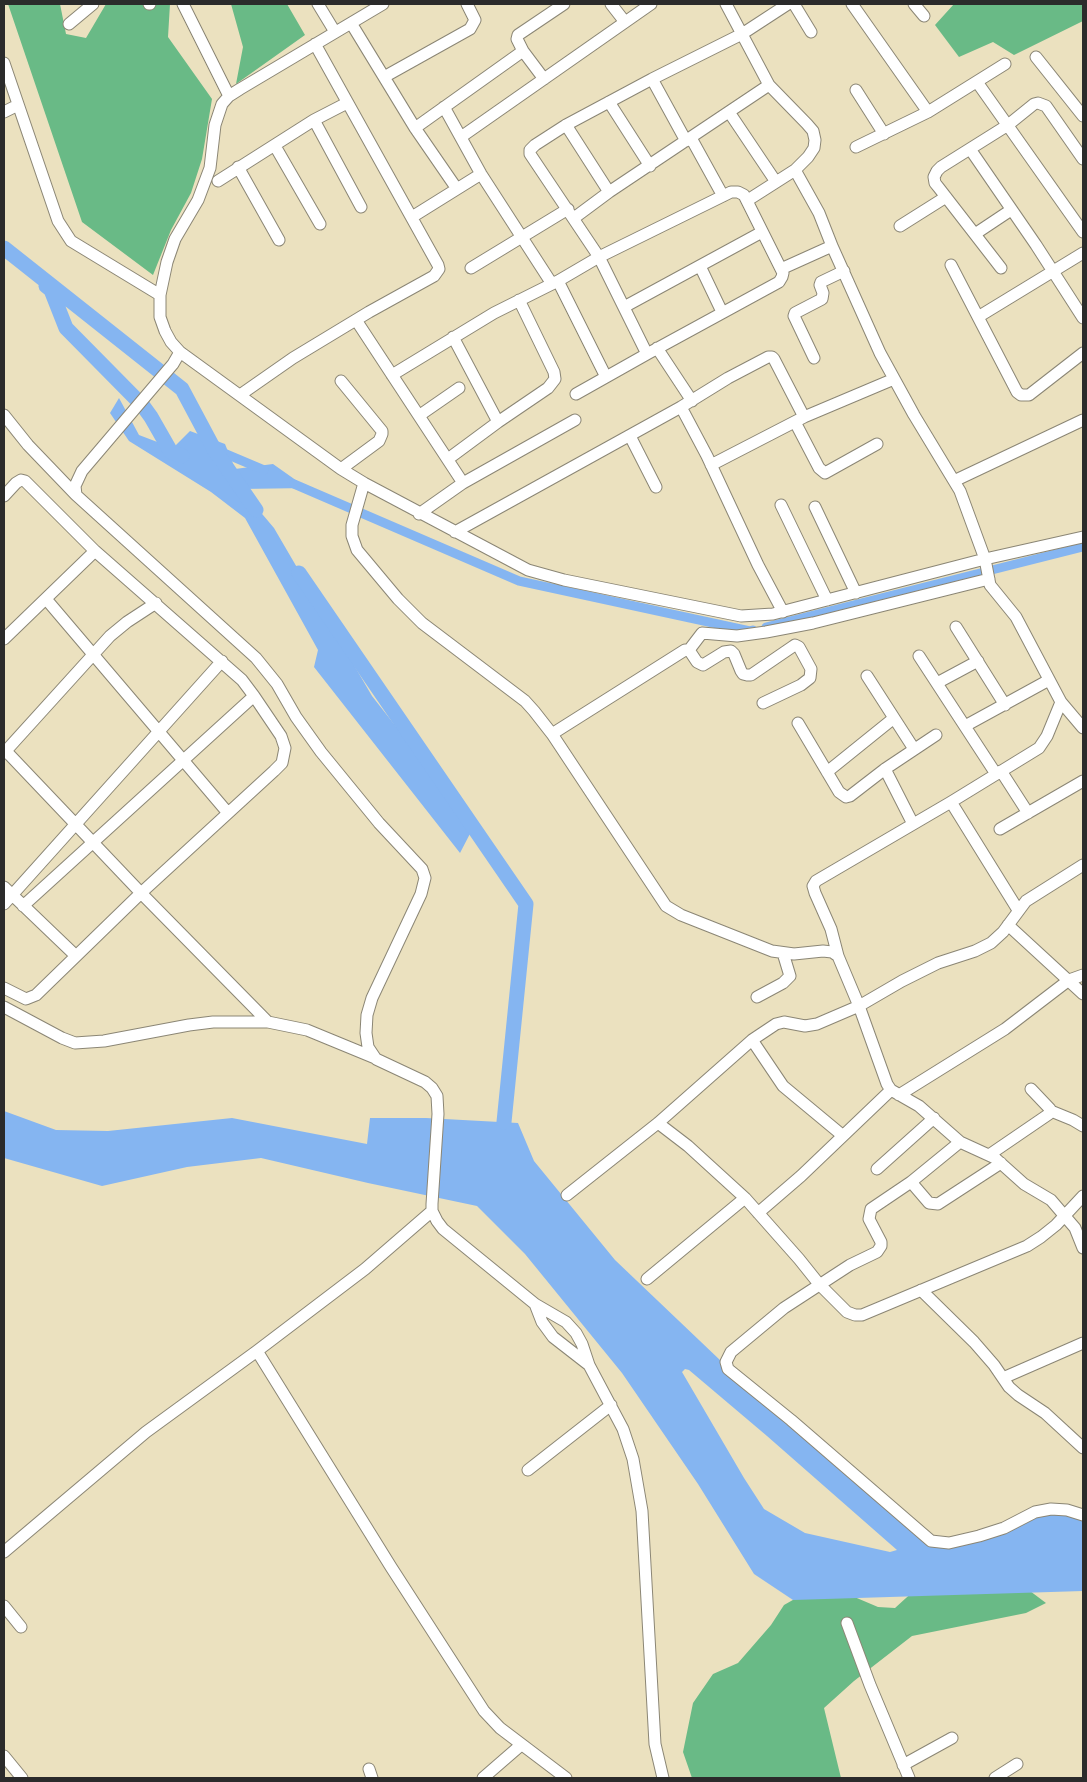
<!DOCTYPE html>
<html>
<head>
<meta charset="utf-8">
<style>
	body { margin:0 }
	#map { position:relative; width:1087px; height:1782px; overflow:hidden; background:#ebe1bf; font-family:"Libre Caslon Text",serif }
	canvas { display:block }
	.frame { position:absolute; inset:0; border:5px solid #2b2b2b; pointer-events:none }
</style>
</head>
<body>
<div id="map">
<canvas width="1087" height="1782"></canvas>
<div class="frame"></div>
</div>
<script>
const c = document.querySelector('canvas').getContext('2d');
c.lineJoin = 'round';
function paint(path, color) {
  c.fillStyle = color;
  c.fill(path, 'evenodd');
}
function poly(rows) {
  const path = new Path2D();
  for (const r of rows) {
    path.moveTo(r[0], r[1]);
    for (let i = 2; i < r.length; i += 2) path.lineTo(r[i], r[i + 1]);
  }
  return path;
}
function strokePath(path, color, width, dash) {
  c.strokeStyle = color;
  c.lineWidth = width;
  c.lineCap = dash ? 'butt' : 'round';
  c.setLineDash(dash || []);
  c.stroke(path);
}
paint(poly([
	[8,4,60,4,66,34,86,38,106,4,170,4,168,37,212,99,202,159,191,193,171,230,153,275,82,222],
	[231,4,287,4,305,35,236,84,243,47],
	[954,4,1083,4,1083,21,1014,55,993,42,959,57,935,25],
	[917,1588,1026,1588,1046,1603,1026,1613,912,1636,854,1681,824,1708,841,1778,692,1778,683,1752,693,1703,713,1674,738,1663,771,1625,784,1605,807,1592,845,1593,878,1607,895,1608]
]), '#69ba86');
paint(poly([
	[119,398,139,435,173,448,190,431,225,444,235,469,273,464,307,488,241,489,274,528,372,696,474,826,460,853,314,667,318,650,245,518,211,492,129,441,110,413],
	[4,1111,56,1130,108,1131,232,1118,367,1144,370,1118,426,1118,518,1123,534,1161,615,1260,721,1361,930,1544,994,1531,1044,1508,1083,1520,1083,1591,793,1600,754,1574,698,1484,622,1373,525,1254,477,1206,368,1183,261,1158,187,1167,102,1186,4,1158],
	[685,1369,689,1370,767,1436,897,1550,890,1552,805,1533,764,1509,744,1478,682,1372]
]), '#85b5f1');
strokePath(poly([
	[219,451,264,470],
	[294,484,519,581,750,631,753,630],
	[766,627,1083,547]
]), '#85b5f1', 9);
strokePath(poly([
	[4,248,182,389,214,449,256,510],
	[46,286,51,290,66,328,143,406,151,417,171,452,182,456],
	[299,573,526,904,504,1122]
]), '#85b5f1', 15);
const minor = poly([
	[149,4,150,4],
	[183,4,229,96],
	[318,4,335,32],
	[611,4,625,22],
	[726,4,769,85,807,124,813,131,815,140,814,148,808,157,795,170,748,200],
	[794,4,811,32],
	[852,4,928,112],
	[914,4,924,16],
	[351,23,415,128,457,189],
	[69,24,93,4],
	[1036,57,1083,116],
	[4,63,58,221,71,241,160,295,160,317,165,331,171,342,180,352,341,469,364,483,352,525,352,536,357,550,398,599,422,623,525,701,534,711,552,734,666,906,681,915,772,951,794,954,823,951,832,952,838,956,859,1006,887,1084,891,1090,919,1106,960,1142,995,1158,1024,1184,1051,1200,1075,1228,1083,1248],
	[384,77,470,29,475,20,467,4],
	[544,79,523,51,517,39,518,35,564,4],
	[652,79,686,141],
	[977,82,1083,232],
	[856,90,884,134],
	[609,102,650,166],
	[444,107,481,174,552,284],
	[4,112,18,105],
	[729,112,776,182],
	[314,120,361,207],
	[566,125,609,192],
	[415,128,523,51],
	[461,137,651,4],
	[691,138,723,196],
	[275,146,320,224],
	[856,147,928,112,1005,64],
	[970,149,1036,245,1083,318],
	[238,167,279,240],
	[795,170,819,213,832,246,880,353,914,415,960,491,985,559,990,585,1016,617,1061,702,1083,728],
	[218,181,314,120,347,103],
	[412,217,481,174],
	[574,218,609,192,769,85],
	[900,226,946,197],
	[975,234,1011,210],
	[1083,253,978,317,1017,392,1021,395,1029,395,1083,353],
	[951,265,978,317],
	[700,266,722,312],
	[471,268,568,209],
	[1001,268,939,188,935,183,934,177,937,171,941,167,1008,125,1034,104,1038,103,1046,106,1083,159],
	[781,269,832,246],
	[558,281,606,377],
	[160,295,167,262,175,239,198,200,210,168,215,125,222,104,229,96,240,89,383,4],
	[624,307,762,232],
	[356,320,463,483,419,514],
	[453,337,498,422],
	[657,348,692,401],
	[180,352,173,364,82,471,75,486,76,495,256,658,277,684,296,717,321,752,379,823,422,869,425,878,421,894,372,998,367,1015,366,1033,368,1047,376,1059,425,1082,432,1088,437,1096,438,1114,432,1204,432,1211,437,1221,443,1229,535,1304,566,1322,576,1333,582,1344,589,1365,623,1429,633,1459,642,1511,655,1744,663,1778],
	[814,358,794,316,795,313,822,299,823,293,820,285,821,282,844,271],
	[392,375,494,313,558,281,599,257,731,192,738,192,744,195,783,273,782,277,779,282,647,354],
	[341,381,382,431,382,434,379,441,341,469],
	[576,394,647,354,599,257,530,154,530,150,535,145,566,125,652,79,742,34,788,4],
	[240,395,293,358,369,312,434,276,439,269,438,265,315,44],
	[681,407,707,456,758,565,783,612],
	[4,415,28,445,76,495],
	[420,415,459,388],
	[795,422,819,468,825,473,877,444],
	[630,436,656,487],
	[448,459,498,422,548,388,555,379,554,372,519,300],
	[711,465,804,417,894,379],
	[954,481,1083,420],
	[364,483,528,570,564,580,741,616,773,614,985,559,1083,537],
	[463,483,575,420],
	[4,496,16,483,21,480,25,481,95,551,242,680,254,696,281,736,285,748,282,763,274,771,141,893,36,995,26,999,4,988],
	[781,505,827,600],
	[815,507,856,593],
	[455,532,681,407,728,378,768,357,772,357,774,359,804,417],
	[46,599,228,813],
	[956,627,1005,705],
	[4,639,95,551],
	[689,650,702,633,737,636,766,632,813,623,989,579],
	[919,656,996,774],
	[867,676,914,749],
	[937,683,978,661],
	[798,723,839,792,846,797,850,796,885,769,936,735],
	[965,726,1049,680],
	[552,734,685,650,689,650,697,662,703,665,724,652,731,651,734,654,741,671,743,674,747,675,751,675,792,647,795,645,799,647,811,669,810,678,801,685,763,703],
	[4,749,141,893,268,1022],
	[4,753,110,636,127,622,156,603],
	[885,769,913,824],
	[1001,771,1028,813],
	[827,772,894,718],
	[951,802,1018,910],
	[1000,829,1083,781],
	[4,887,76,956],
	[4,904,222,661],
	[23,906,254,696],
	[1008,925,1083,994],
	[838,956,831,929,815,893,813,886,816,881,951,802,1039,748,1047,736,1061,702],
	[757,997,783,983,790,976,783,953],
	[4,1007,62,1038,75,1043,104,1041,189,1025,213,1022,268,1022,307,1030,375,1058],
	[752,1040,783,1086,842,1135],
	[899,1095,1005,1029,1069,980,1083,975],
	[1051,1111,1073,1120,1083,1126],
	[658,1123,688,1146,745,1198,799,1259,819,1284,847,1312,855,1315,862,1315,1027,1246,1041,1237,1056,1225,1083,1196],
	[960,1142,911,1182,871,1209,869,1219,881,1242,881,1246,877,1252,850,1265,784,1308,731,1352,726,1362,728,1369,791,1420,931,1541,949,1543,979,1536,1004,1528,1035,1512,1051,1509,1067,1510,1083,1515],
	[989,1155,1049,1114,1050,1109,1031,1089],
	[877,1169,934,1118],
	[911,1182,929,1203,938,1204,1001,1163],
	[567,1195,658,1123,752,1040,776,1024,784,1022,805,1026,817,1024,859,1006,902,981,938,963,975,951,991,943,1003,932,1026,901,1083,865],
	[758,1213,801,1176,891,1090],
	[647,1279,745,1198],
	[921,1290,974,1342,994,1365,1009,1387,1018,1395,1045,1413,1083,1448],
	[535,1304,542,1322,553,1337,589,1365],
	[257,1351,391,1567,484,1711,500,1728,566,1778],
	[1003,1378,1083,1343],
	[528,1470,611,1405],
	[4,1552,146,1432,257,1351,365,1269,432,1211],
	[4,1606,21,1627],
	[847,1623,870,1685,909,1778],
	[4,1756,22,1778],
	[903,1765,952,1738],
	[369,1769,372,1778],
	[483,1778,521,1745],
	[995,1778,1017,1764]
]);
strokePath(minor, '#8b8675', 13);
strokePath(minor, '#fff', 11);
</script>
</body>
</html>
